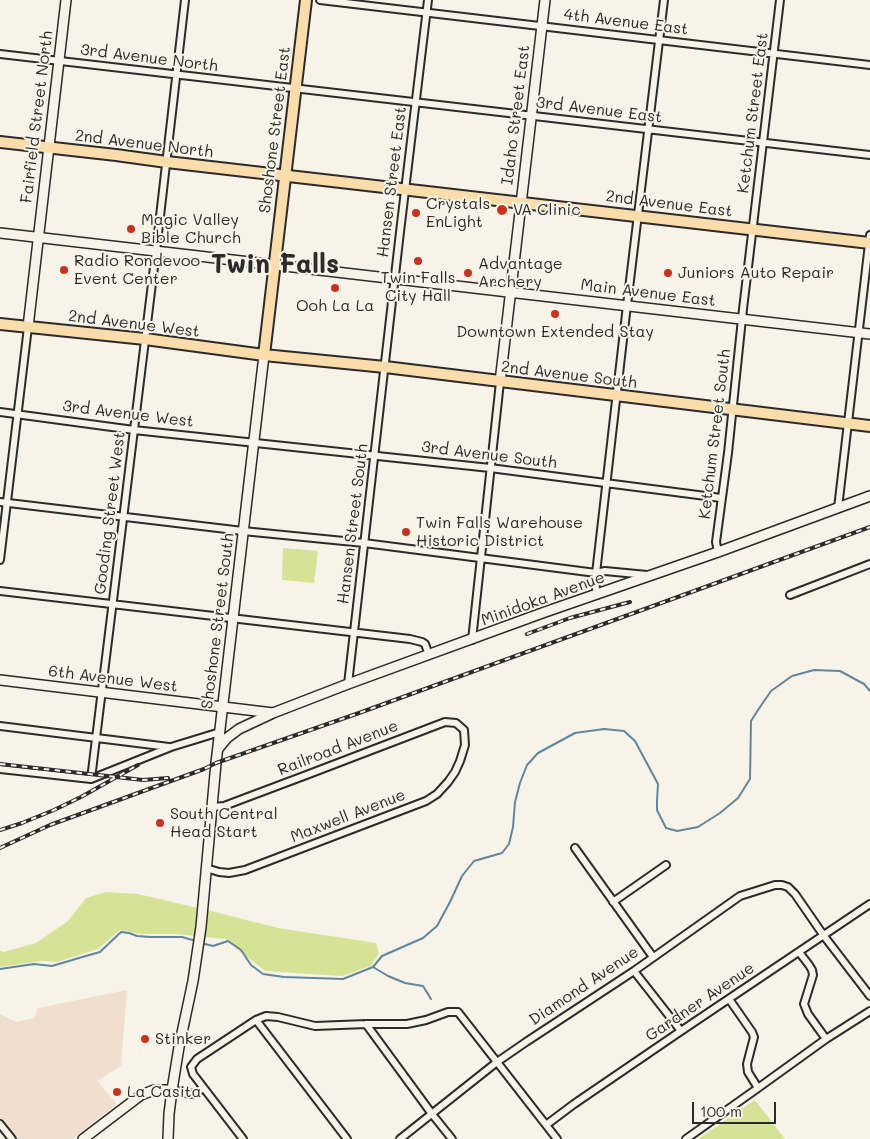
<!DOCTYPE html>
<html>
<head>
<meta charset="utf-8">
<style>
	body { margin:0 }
	#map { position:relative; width:870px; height:1139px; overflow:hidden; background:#f7f3e8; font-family:Mali,sans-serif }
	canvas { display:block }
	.scale { position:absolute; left:692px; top:1102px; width:84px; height:22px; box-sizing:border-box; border:2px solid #2b2b2b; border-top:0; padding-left:6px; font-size:15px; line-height:18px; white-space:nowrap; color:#2b2b2b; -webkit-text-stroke:4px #f7f3e8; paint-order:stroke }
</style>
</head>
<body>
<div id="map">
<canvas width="870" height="1139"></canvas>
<div class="scale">100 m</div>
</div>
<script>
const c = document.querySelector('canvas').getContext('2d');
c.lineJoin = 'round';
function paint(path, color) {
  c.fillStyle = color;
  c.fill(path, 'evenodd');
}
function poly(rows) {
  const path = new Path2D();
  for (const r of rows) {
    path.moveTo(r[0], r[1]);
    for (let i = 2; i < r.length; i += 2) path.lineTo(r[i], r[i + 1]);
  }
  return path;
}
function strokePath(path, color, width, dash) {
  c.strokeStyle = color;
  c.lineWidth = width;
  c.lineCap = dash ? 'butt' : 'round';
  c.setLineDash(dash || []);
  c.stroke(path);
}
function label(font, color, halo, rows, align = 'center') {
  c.font = font + ' Mali,sans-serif';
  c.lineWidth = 4;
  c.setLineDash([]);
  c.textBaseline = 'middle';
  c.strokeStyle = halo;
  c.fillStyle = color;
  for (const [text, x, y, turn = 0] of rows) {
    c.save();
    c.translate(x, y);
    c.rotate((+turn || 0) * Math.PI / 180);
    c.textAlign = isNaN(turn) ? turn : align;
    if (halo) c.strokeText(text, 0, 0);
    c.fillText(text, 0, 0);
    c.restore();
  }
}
paint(poly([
	[127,990,121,1066,97,1081,117,1104,72,1139,15,1139,0,1119,0,1014,16,1022,34,1018,38,1008]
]), '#f0dfce');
paint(poly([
	[283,548,318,551,314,583,282,580],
	[106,892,138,894,219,913,278,928,376,943,379,953,371,966,342,976,265,971,225,939,176,934,141,934,120,930,98,949,57,962,43,961,0,967,0,950,3,952,36,943,68,921,86,898],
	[755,1100,785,1139,698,1139]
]), '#d6e396');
strokePath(poly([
	[201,943,213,946,228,941,241,950,251,965,263,974,284,977,343,979,373,967,382,956,423,938,437,926,450,902,462,876,474,861,502,853,509,844,513,827,515,802,520,783,527,765,538,753,575,733,604,729,624,731,635,741,658,784,657,801,657,810,666,828,677,831,698,827,720,813,738,798,750,779,751,721,758,710,771,691,792,676,814,670,840,671,864,684,870,691],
	[373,967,388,976,405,983,423,986,431,999],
	[0,969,34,964,52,966,79,958,100,952,121,932,129,933,137,936,150,937,182,937,196,941]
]), '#62869b', 2);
const street = poly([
	[320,0,870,65],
	[0,54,870,155],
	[0,412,134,430,490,468,721,498],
	[0,502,243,531,364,543,596,573,605,571,647,575],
	[838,508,870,235],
	[718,552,716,542,728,453,743,309,780,0],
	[0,560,28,327],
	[0,591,410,639,422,642,425,644,429,655],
	[597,595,595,582,627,305,664,0],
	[790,595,870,564],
	[472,640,500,382],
	[348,684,400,232,428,0],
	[0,726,169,747],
	[0,769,91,779,171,747,220,732],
	[91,779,156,251,185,0],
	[575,848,653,957],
	[206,868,219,872,229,873,245,870,426,801,437,794,448,782,455,772,460,761,465,745,464,730,456,723,445,722,309,774,224,806,212,807],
	[613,902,666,865],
	[799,952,809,965,812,970,813,975,804,1004,808,1014,826,1039],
	[634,971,681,1031],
	[729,999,752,1032,754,1037,747,1064,748,1072,758,1088],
	[256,1020,347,1139],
	[366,1024,432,1114,452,1139],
	[172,1090,190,1094,196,1093,203,1088],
	[0,1124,12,1139],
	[546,1125,574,1104,681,1031,870,904],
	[243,1139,193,1074,191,1067,197,1059,256,1020,266,1016,278,1017,315,1026,366,1024,407,1024,426,1020,448,1012,458,1012,557,1139],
	[400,1139,497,1062,526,1042,634,971,740,896,775,885,782,885,788,887,795,894,824,936,870,996],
	[686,1139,758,1088,826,1039,870,1011]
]);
const secondary = poly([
	[0,233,870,334],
	[28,327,66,0],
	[500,382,545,0],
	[0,680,273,713,348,684,545,612,718,552,870,496],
	[218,749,227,738,239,729,273,713],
	[83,1139,141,1095,154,1090,172,1090],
	[168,1139,169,1114,172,1090,179,1047,193,981,201,927,216,763,264,355]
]);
const primary = poly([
	[0,142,116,155,167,162,870,243],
	[0,324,145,339,264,355,385,367,870,426],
	[264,355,306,0]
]);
strokePath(street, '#2b2b2b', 10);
strokePath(secondary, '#2b2b2b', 12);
strokePath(primary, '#2b2b2b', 14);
strokePath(street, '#f7f3e8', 6);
strokePath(secondary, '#f7f3e8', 9);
strokePath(primary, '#faddab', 10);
const rail = poly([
	[527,634,570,618,630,602],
	[0,764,143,780,168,778],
	[0,830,22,823,54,810,81,797,138,765],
	[0,848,50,825,204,769,216,763,359,713,870,527]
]);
strokePath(rail, '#2b2b2b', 4);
strokePath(rail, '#f7f3e8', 2, [5.5]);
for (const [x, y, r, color] of [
	[502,210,6,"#c8321e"],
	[416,213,5,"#c8321e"],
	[131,229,5,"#c8321e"],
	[418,261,5,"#c8321e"],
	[64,270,5,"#c8321e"],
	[468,273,5,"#c8321e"],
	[668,273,5,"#c8321e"],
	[335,288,5,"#c8321e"],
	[555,314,5,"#c8321e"],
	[406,532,5,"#c8321e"],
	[160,823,5,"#c8321e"],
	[145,1039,5,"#c8321e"],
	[117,1092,5,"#c8321e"]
]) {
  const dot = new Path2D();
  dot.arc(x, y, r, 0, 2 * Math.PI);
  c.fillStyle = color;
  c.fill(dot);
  strokePath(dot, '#f7f3e8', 2);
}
label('16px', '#2b2b2b', '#f7f3e8', [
	["4th Avenue East",626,22,7],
	["3rd Avenue North",149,58,7],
	["3rd Avenue East",599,110,7],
	["Ketchum Street East",753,113,-83],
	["Idaho Street East",516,115,-83],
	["Fairfield Street North",37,117,-83],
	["Shoshone Street East",275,130,-83],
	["2nd Avenue North",144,144,7],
	["Hansen Street East",392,182,-83],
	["2nd Avenue East",669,204,7],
	["Main Avenue East",648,293,7],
	["2nd Avenue West",134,324,7],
	["2nd Avenue South",569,375,7],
	["3rd Avenue West",128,414,7],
	["Ketchum Street South",715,434,-83],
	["3rd Avenue South",489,455,7],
	["Gooding Street West",110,513,-83],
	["Hansen Street South",353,524,-83],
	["Minidoka Avenue",543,599,-20],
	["Shoshone Street South",218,621,-83],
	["6th Avenue West",113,679,7],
	["Railroad Avenue",338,748,-21],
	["Maxwell Avenue",348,816,-21],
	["Diamond Avenue",584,986,-34],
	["Gardner Avenue",700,1002,-34]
]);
label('16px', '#2b2b2b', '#f7f3e8', [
	["Crystals",426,204],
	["EnLight",426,222],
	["VA Clinic",513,210],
	["Magic Valley",141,220],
	["Bible Church",141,238],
	["Radio Rondevoo",74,261],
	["Event Center",74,279],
	["Advantage",478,264],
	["Archery",478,282],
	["Juniors Auto Repair",678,273],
	["Twin Falls",418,278,"center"],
	["City Hall",418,296,"center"],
	["Ooh La La",335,306,"center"],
	["Downtown Extended Stay",555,332,"center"],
	["Twin Falls Warehouse",416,523],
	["Historic District",416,541],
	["South Central",170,814],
	["Head Start",170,832],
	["Stinker",155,1039],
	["La Casita",127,1092]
], 'left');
label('bold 26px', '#2b2b2b', '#f7f3e8', [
	["Twin Falls",275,265]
]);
</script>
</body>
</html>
